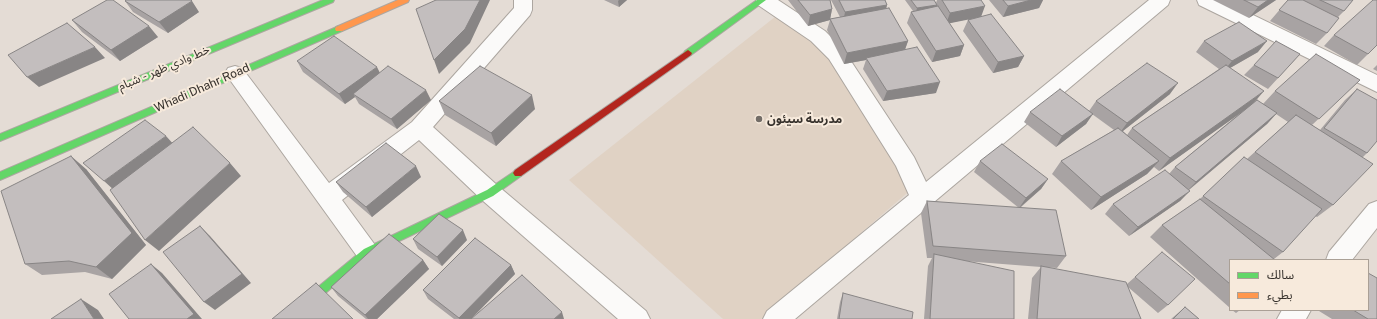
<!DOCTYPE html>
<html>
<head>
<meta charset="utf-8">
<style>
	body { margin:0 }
	#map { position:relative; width:1377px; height:319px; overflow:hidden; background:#e4dcd5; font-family:"Public Sans","Noto Sans Arabic",sans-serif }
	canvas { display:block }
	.legend { position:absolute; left:1229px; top:259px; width:140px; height:52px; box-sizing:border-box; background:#f7eadc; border:1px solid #aaa096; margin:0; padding:5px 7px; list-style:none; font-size:12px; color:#36312c }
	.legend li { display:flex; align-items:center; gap:8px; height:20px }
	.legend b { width:20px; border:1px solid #aaa096 }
</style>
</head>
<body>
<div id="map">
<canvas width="1377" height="319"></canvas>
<ul class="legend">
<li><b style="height:5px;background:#63d668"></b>سالك</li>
<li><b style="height:5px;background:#ff974d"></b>بطيء</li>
</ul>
</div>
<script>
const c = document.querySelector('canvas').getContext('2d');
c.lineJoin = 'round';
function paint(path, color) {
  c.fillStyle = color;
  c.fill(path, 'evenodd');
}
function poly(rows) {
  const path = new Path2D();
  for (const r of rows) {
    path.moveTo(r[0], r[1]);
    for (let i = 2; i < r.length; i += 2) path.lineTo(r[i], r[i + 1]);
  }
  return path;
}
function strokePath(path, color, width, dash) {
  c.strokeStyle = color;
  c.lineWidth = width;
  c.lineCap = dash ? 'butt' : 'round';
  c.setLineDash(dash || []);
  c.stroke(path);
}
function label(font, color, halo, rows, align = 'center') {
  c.font = font + ' "Public Sans","Noto Sans Arabic",sans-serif';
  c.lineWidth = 4;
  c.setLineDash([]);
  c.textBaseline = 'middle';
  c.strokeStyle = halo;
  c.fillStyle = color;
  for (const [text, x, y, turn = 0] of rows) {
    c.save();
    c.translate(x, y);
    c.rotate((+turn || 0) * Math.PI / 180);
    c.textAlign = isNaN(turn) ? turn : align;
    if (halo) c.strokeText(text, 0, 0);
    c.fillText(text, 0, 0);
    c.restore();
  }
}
paint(poly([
	[785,9,836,58,913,188,761,319,723,319,569,180]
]), '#e0d2c4');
const street = poly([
	[514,0,532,0,532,10,530,15,433,127,498,186,646,311,650,319,618,319,482,200,419,140,342,200,375,245,379,252,375,259,367,263,359,259,225,73,228,68,235,66,242,68,329,183,412,122,514,8,514,0],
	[756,0,778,0,825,31,843,49,914,157,926,182,1149,0,1170,0,1168,5,795,319,763,319,767,311,909,195,896,166,829,59,811,41,758,5,756,0],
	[1197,0,1222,0,1377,75,1377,92,1199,5,1197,0],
	[1377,201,1377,228,1352,260,1326,260,1329,252,1369,204,1377,201],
	[1282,310,1311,310,1306,319,1277,319,1282,310]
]);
const fast = poly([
	[323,0,334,0,333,2,0,141,0,134,323,0],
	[757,0,766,0,691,55,685,55,684,53,685,51,757,0],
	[339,26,342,27,343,29,342,31,0,180,0,172,339,26],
	[518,169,521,170,523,173,521,176,493,196,370,255,295,319,282,319,283,316,364,249,487,190,518,169]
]);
const slow = poly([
	[398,0,409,0,408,2,342,31,336,31,335,29,336,27,398,0]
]);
const jam = poly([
	[688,50,692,53,691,55,521,176,515,176,513,173,515,170,688,50]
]);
strokePath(street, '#aca6a0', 2);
strokePath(fast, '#aca6a0', 2);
strokePath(slow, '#aca6a0', 2);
strokePath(jam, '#aca6a0', 2);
paint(street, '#fbfaf9');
paint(fast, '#63d668');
paint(slow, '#ff974d');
paint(jam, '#b3261e');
paint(poly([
	[604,0,627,0,619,7],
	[788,0,830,0,832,9,830,19,840,17,831,0,885,0,887,5,886,9,908,41,905,50,936,93,883,101,863,69,866,60,844,64,827,30,830,20,808,26],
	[905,0,934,0,936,3,937,0,981,0,981,17,1024,56,1018,67,993,73,963,31,968,20,968,19,949,23,964,45,960,56,932,62,907,23,911,12,913,11],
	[989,0,1043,0,1039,8,1003,17],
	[1213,0,1276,0,1249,18],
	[1288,0,1353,0,1344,11,1338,17,1327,33,1316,44,1270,21],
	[125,1,199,12,168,33,133,12],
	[72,20,158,37,120,61,82,32],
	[1334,35,1377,45,1357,65,1324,46],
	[1204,41,1258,52,1230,68,1254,102,1263,104,1275,91,1360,80,1312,125,1320,130,1345,100,1357,89,1367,153,1363,157,1333,205,1317,217,1315,216,1283,252,1274,259,1230,260,1230,308,1150,237,1162,225,1200,199,1244,157,1247,159,1288,122,1276,114,1267,124,1189,190,1180,201,1129,236,1105,214,1113,204,1169,174,1175,167,1246,108,1159,171,1154,167,1147,174,1091,210,1052,174,1061,161,1114,130,1092,114,1086,124,1056,147,1024,122,1030,112,1089,111,1096,101,1170,94,1123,131,1127,135,1132,128,1219,69,1196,52],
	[1300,54,1268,89,1244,75,1254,65],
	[297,61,380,73,431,100,397,129,359,104,355,97,345,104,303,72],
	[1377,65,1377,71,1373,69],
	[439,101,535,109,496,146,445,115],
	[980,161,1048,179,1041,189,1020,208,1066,256,1057,268,1043,267,1127,284,1135,277,1168,305,1158,313,1128,287,1141,319,1028,319,1032,278,1041,267,964,261,1014,319,924,319,928,266,932,258,927,258,921,213,927,201,1019,208,974,172],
	[86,169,146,245,112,279,85,272,42,275,25,264],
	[421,177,372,217,343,192,336,182],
	[413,239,467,240,442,266,418,249],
	[423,260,429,269,377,319,366,319,338,296,331,287],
	[511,265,515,274,471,319,454,319,428,299,423,290],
	[843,293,912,319,837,319,840,302],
	[1185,307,1199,319,1171,319],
	[1232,310,1240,310,1236,313],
	[1320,310,1368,310,1377,319,1332,319,1319,311]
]), '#a8a3a3');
paint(poly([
	[480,0,490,0,470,43,439,74,434,60],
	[619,0,627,0,619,7,618,1],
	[1031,0,1043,0,1039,8,1003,17,1008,6],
	[1268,0,1276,0,1249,18,1258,7],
	[192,1,199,12,168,33,159,22],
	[887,5,884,16,843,23,845,12],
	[937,5,935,11,915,15,917,8],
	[985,6,981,17,946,24,950,13],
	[832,9,830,20,808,26,810,15],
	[149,26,158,37,120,61,111,50],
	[908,41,904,52,866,58,866,60,844,64,847,53],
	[1267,41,1258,52,1223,72,1232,61],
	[964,45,960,56,932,62,936,51],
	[95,47,105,58,39,87,27,77],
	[1024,56,1018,67,993,73,998,62],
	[377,67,382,77,353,94,355,97,345,104,339,94],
	[940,82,936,93,883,101,887,91],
	[1178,83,1170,94,1119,134,1127,123],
	[426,90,431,100,397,129,391,119],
	[1264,91,1252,105,1159,171,1170,158],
	[532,95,535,109,496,146,491,133],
	[1277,113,1267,124,1186,192,1196,182],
	[1093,114,1086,124,1056,147,1062,136],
	[166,136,176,147,115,191,104,181],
	[71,156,86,169,146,245,112,279,96,267],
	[1159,161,1147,174,1091,210,1101,197],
	[230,163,241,176,159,251,145,240],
	[416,166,421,177,372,217,366,207],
	[1048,179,1041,189,1019,208,1026,198],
	[1190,191,1180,201,1129,236,1138,227],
	[200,226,210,236,251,283,215,310,204,302],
	[463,230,467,240,442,266,437,257],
	[423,260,429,269,377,319,368,319,365,315],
	[151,264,162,273,202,319,187,319],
	[511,265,515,274,471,319,459,319,459,318],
	[81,299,98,310,104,319,94,319],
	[562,312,564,319,554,319]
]), '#888585');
const building = poly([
	[107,0,113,0,149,26,111,50,72,20,107,0],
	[126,0,191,0,192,1,159,22,125,1,126,0],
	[436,0,480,0,465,29,434,60,416,9,436,0],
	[798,0,830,0,832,9,810,15,798,0],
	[839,0,885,0,887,5,845,12,839,0],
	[911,0,934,0,937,5,917,8,911,0],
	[942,0,981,0,985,6,950,13,942,0],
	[1003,0,1031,0,1008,6,1003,0],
	[1244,0,1268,0,1258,7,1244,0],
	[1288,0,1303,0,1339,18,1327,33,1279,10,1288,0],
	[1320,0,1353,0,1344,11,1320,0],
	[1373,0,1377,0,1377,45,1368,54,1334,35,1373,0],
	[938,6,964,45,936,51,911,12,938,6],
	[889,8,908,41,847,53,830,19,889,8],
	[991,14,1024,56,998,62,968,20,991,14],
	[1239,22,1267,41,1232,61,1204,41,1239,22],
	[67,23,95,47,27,77,8,55,67,23],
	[334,36,377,67,339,94,297,61,334,36],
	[1276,41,1300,54,1278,78,1254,65,1276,41],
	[917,47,940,82,887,91,866,58,917,47],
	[1316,54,1360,80,1319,119,1275,91,1316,54],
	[1147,63,1178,83,1127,123,1096,101,1147,63],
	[1226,65,1264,91,1170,158,1132,128,1226,65],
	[388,66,426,90,391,119,353,94,388,66],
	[480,66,532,95,491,133,439,101,480,66],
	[1060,89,1093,114,1062,136,1030,112,1060,89],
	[1357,89,1377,100,1377,141,1367,153,1324,128,1357,89],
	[1257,100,1277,113,1196,182,1175,167,1257,100],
	[1296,115,1373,164,1333,205,1255,152,1296,115],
	[145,120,166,136,104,181,83,163,145,120],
	[193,127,230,163,145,240,110,190,193,127],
	[1118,128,1159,161,1101,197,1061,161,1118,128],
	[386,143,416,166,366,207,336,182,386,143],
	[1002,144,1048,179,1026,198,980,161,1002,144],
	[71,156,132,233,96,267,69,261,25,264,1,191,71,156],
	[1244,157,1322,209,1283,252,1203,196,1244,157],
	[1165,170,1190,191,1138,227,1113,204,1165,170],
	[1200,199,1275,260,1230,260,1230,284,1162,225,1200,199],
	[927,201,1056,210,1066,256,933,246,927,201],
	[439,214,463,230,437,257,413,239,439,214],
	[200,226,242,274,204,302,163,252,200,226],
	[389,234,423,260,365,315,331,287,389,234],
	[475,238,511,265,459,318,423,290,475,238],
	[1162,252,1195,279,1168,305,1135,277,1162,252],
	[934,254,1014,271,1014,319,930,319,934,254],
	[151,264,194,314,187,319,129,319,109,294,151,264],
	[1041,266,1126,282,1141,319,1037,319,1041,266],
	[1368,273,1377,278,1377,319,1368,319,1353,310,1368,310,1368,273],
	[522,275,562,312,554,319,471,319,522,275],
	[316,283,353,319,272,319,316,283],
	[843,293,913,312,912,319,839,319,843,293],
	[81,299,94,319,51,319,81,299],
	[1185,307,1199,319,1173,319,1185,307]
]);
paint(building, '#c3bebe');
strokePath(building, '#888585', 1);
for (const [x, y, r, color] of [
	[759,119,4,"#736d67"]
]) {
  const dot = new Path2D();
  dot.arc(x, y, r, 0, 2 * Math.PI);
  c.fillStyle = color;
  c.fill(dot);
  strokePath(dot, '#f7eadc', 1.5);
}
label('12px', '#36312c', '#f7eadc', [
	["خط وادي ظهر - شبام",164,68,-23],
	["Whadi Dhahr Road",202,88,-24]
]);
label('bold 12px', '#36312c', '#f7eadc', [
	["مدرسة سيئون",767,119]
], 'left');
</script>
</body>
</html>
